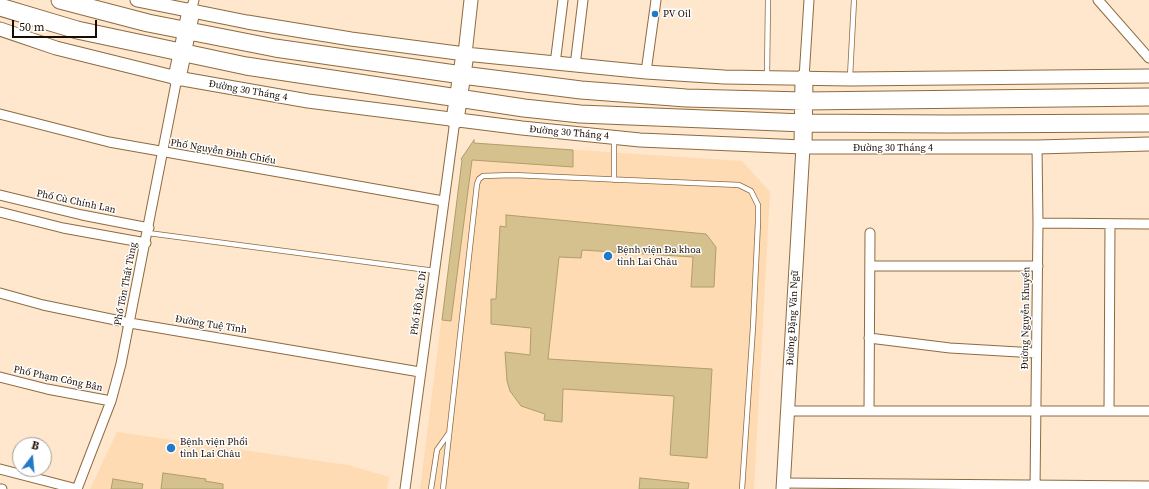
<!DOCTYPE html>
<html>
<head>
<meta charset="utf-8">
<style>
	body { margin:0 }
	#map { position:relative; width:1149px; height:489px; overflow:hidden; background:#fee7cc; font-family:"Source Serif 4",serif }
	canvas { display:block }
	.north { position:absolute; left:12px; top:437px; width:40px; height:40px; box-sizing:border-box; background:#fff; border:1px solid #a39d99; border-radius:50%; rotate:16deg; font-size:11px; font-weight:700; line-height:16px; text-align:center; color:#180b00 }
	.north::after { content:''; display:block; margin:auto; width:14px; height:18px; background:#2379c7; clip-path:polygon(50% 0,100% 100%,50% 72%,0 100%) }
	.scale { position:absolute; left:12px; top:20px; width:85px; height:18px; box-sizing:border-box; border:2px solid #180b00; border-top:0; padding-left:5px; font-size:12px; line-height:14px; white-space:nowrap; color:#180b00; -webkit-text-stroke:3px #fff; paint-order:stroke }
</style>
</head>
<body>
<div id="map">
<canvas width="1149" height="489"></canvas>
<div class="north">B</div>
<div class="scale">50 m</div>
</div>
<script>
const c = document.querySelector('canvas').getContext('2d');
c.lineJoin = 'round';
function paint(path, color) {
  c.fillStyle = color;
  c.fill(path, 'evenodd');
}
function poly(rows) {
  const path = new Path2D();
  for (const r of rows) {
    path.moveTo(r[0], r[1]);
    for (let i = 2; i < r.length; i += 2) path.lineTo(r[i], r[i + 1]);
  }
  return path;
}
function strokePath(path, color, width, dash) {
  c.strokeStyle = color;
  c.lineWidth = width;
  c.lineCap = dash ? 'butt' : 'round';
  c.setLineDash(dash || []);
  c.stroke(path);
}
function label(font, color, halo, rows, align = 'center') {
  c.font = font + ' "Source Serif 4",serif';
  c.lineWidth = 3;
  c.setLineDash([]);
  c.textBaseline = 'middle';
  c.strokeStyle = halo;
  c.fillStyle = color;
  for (const [text, x, y, turn = 0] of rows) {
    c.save();
    c.translate(x, y);
    c.rotate((+turn || 0) * Math.PI / 180);
    c.textAlign = isNaN(turn) ? turn : align;
    if (halo) c.strokeText(text, 0, 0);
    c.fillText(text, 0, 0);
    c.restore();
  }
}
paint(poly([
	[473,143,742,161,770,192,754,489,420,489,462,157],
	[117,432,348,465,389,477,387,489,90,489]
]), '#fedbb3');
const building = poly([
	[474,140,474,143,573,150,573,167,472,160,451,321,442,320,462,160,461,159,474,140],
	[506,215,706,234,716,247,714,287,691,287,693,257,582,250,581,258,559,257,548,359,712,369,707,458,670,455,674,396,563,389,562,422,544,420,545,414,521,406,510,391,507,381,505,352,530,355,531,328,491,324,491,299,496,299,500,226,506,227,506,215],
	[163,473,206,479,205,481,223,484,223,489,161,489,163,473],
	[640,478,689,483,688,489,639,489,640,478],
	[113,479,143,484,142,489,111,489,113,479]
]);
paint(building, '#d4c18d');
strokePath(building, '#b09e6b', 1);
const lane = poly([
	[767,76,768,0],
	[850,77,854,0],
	[614,180,614,139],
	[148,233,435,271],
	[431,489,437,450,449,433],
	[443,489,477,184,479,179,483,176,513,175,739,185,751,191,758,205,758,222,753,327,742,489]
]);
const street = poly([
	[1098,0,1149,58],
	[191,11,194,0],
	[555,64,563,0],
	[575,66,583,0],
	[646,72,656,0],
	[804,78,809,0],
	[0,114,109,142,443,201],
	[0,195,82,215,149,228],
	[0,212,63,228,146,243],
	[1038,223,1149,224],
	[870,266,1038,266],
	[0,293,43,305,130,323,420,372],
	[869,338,950,348,1036,353],
	[0,377,47,389,111,401],
	[788,411,1149,411],
	[869,411,870,233],
	[1109,411,1110,224],
	[0,469,77,489],
	[783,483,1149,486],
	[0,489,2,489],
	[77,489,111,401,121,364,177,78],
	[405,489,455,120],
	[1035,489,1038,223,1037,147]
]);
const secondary = poly([
	[137,0,247,22,351,39,465,54,646,72,724,77,850,79,1149,76],
	[0,29,56,48,177,78,308,101,522,128,640,140,803,147,1037,147,1149,144],
	[465,54,471,0],
	[783,489,803,147]
]);
const highway = poly([
	[60,0,148,23,275,48,462,75,581,90,686,98,804,101,1149,97],
	[0,7,77,30,246,66,524,108,580,114,804,123,947,124,1149,123],
	[177,78,191,11],
	[455,120,465,54],
	[803,147,804,78]
]);
strokePath(lane, '#8d6b41', 6);
strokePath(street, '#8d6b41', 11);
strokePath(secondary, '#8d6b41', 15);
strokePath(highway, '#8d6b41', 19);
strokePath(lane, '#fff', 4.5);
strokePath(street, '#fff', 9);
strokePath(secondary, '#fff', 13);
strokePath(highway, '#fff', 17);
for (const [x, y, r, color] of [
	[655,14,4,"#2379c7"],
	[608,256,5,"#2379c7"],
	[171,448,5,"#2379c7"]
]) {
  const dot = new Path2D();
  dot.arc(x, y, r, 0, 2 * Math.PI);
  c.fillStyle = color;
  c.fill(dot);
  strokePath(dot, '#fff', 1.5);
}
label('10px', '#180b00', '#fff', [
	["PV Oil",663,14],
	["Bệnh viện Đa khoa",617,250],
	["tỉnh Lai Châu",617,262],
	["Bệnh viện Phổi",180,442],
	["tỉnh Lai Châu",180,454]
], 'left');
label('10px', '#180b00', '#fff', [
	["Đường 30 Tháng 4",248,91,10],
	["Đường 30 Tháng 4",569,133,5],
	["Đường 30 Tháng 4",893,148],
	["Phố Nguyễn Đình Chiểu",223,152,10],
	["Phố Cù Chính Lan",76,202,12],
	["Phố Tôn Thất Tùng",126,284,-79],
	["Phố Hồ Đắc Di",419,303,-82],
	["Đường Đặng Văn Ngữ",793,318,-87],
	["Đường Nguyễn Khuyến",1026,318,-89],
	["Đường Tuệ Tĩnh",211,325,9],
	["Phố Phạm Công Bân",58,379,12]
]);
</script>
</body>
</html>
